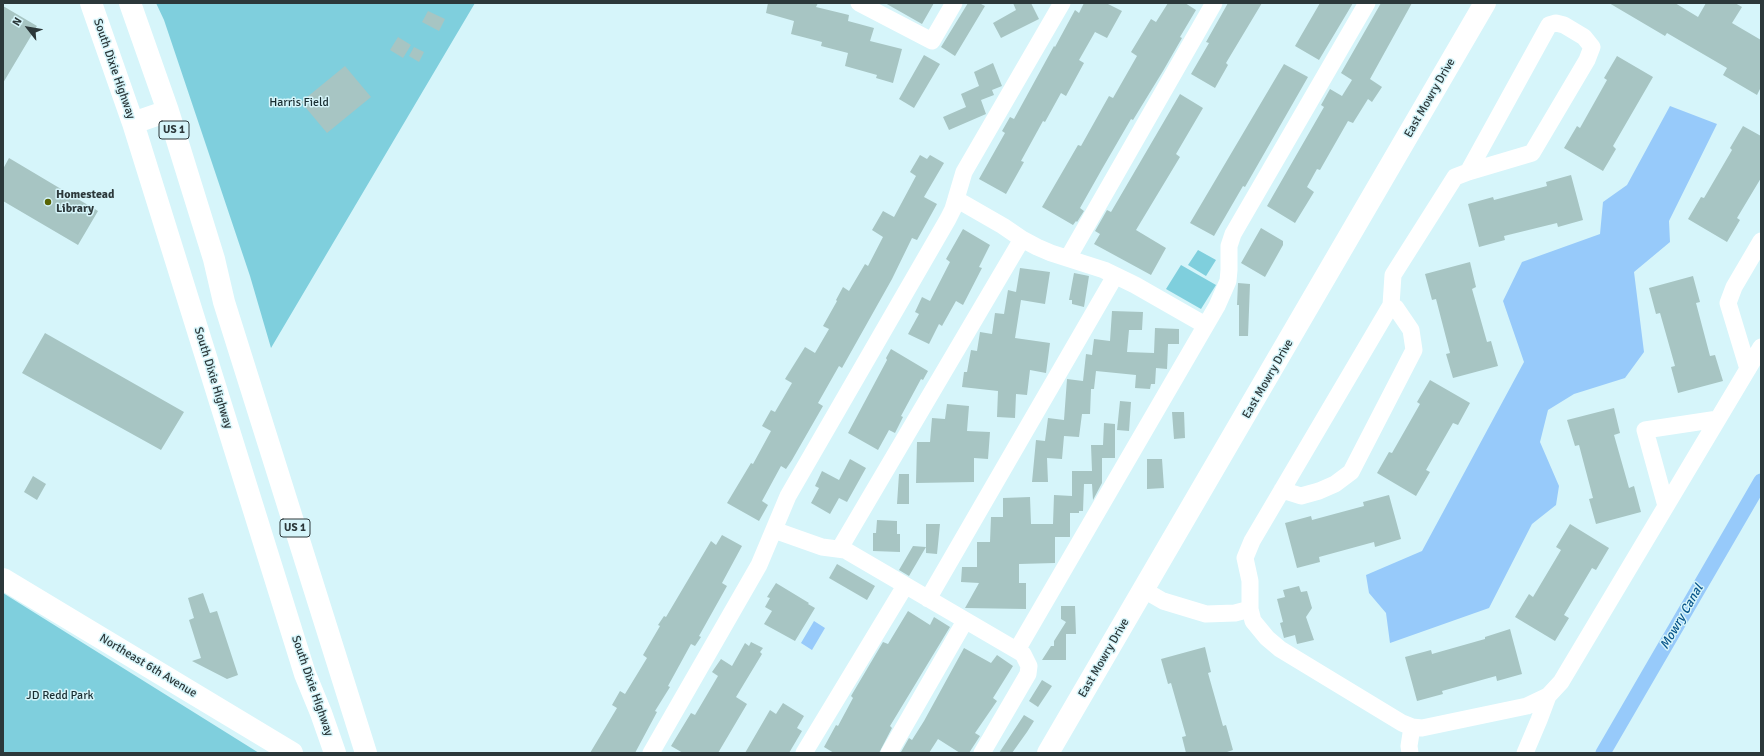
<!DOCTYPE html>
<html>
<head>
<meta charset="utf-8">
<style>
	body { margin:0 }
	#map { position:relative; width:1764px; height:756px; overflow:hidden; background:#d6f5fa; font-family:Signika,sans-serif }
	canvas { display:block }
	.frame { position:absolute; inset:0; border:4px solid #2c383a; pointer-events:none }
	.north { position:absolute; left:8px; top:8px; width:40px; height:40px; -webkit-text-stroke:3px #d6f5fa; paint-order:stroke; rotate:301deg; font-size:11px; font-weight:700; line-height:16px; text-align:center; color:#2c383a }
	.north::after { content:''; display:block; margin:auto; width:14px; height:18px; background:#2c383a; clip-path:polygon(50% 0,100% 100%,50% 72%,0 100%) }
</style>
</head>
<body>
<div id="map">
<canvas width="1764" height="756"></canvas>
<div class="frame"></div>
<div class="north">N</div>
</div>
<script>
const c = document.querySelector('canvas').getContext('2d');
c.lineJoin = 'round';
function paint(path, color) {
  c.fillStyle = color;
  c.fill(path, 'evenodd');
}
function poly(rows) {
  const path = new Path2D();
  for (const r of rows) {
    path.moveTo(r[0], r[1]);
    for (let i = 2; i < r.length; i += 2) path.lineTo(r[i], r[i + 1]);
  }
  return path;
}
function strokePath(path, color, width, dash) {
  c.strokeStyle = color;
  c.lineWidth = width;
  c.lineCap = dash ? 'butt' : 'round';
  c.setLineDash(dash || []);
  c.stroke(path);
}
function label(font, color, halo, rows, align = 'center') {
  c.font = font + ' Signika,sans-serif';
  c.lineWidth = 3;
  c.setLineDash([]);
  c.textBaseline = 'middle';
  c.strokeStyle = halo;
  c.fillStyle = color;
  for (const [text, x, y, turn = 0] of rows) {
    c.save();
    c.translate(x, y);
    c.rotate((+turn || 0) * Math.PI / 180);
    c.textAlign = isNaN(turn) ? turn : align;
    if (halo) c.strokeText(text, 0, 0);
    c.fillText(text, 0, 0);
    c.restore();
  }
}
paint(poly([
	[156,3,475,3,271,348,250,276,164,20],
	[1198,250,1216,260,1206,276,1188,265],
	[1181,265,1216,285,1201,309,1166,289],
	[3,593,259,753,3,753]
]), '#7fcfdd');
paint(poly([
	[1670,106,1717,124,1669,221,1670,242,1634,272,1644,352,1625,378,1574,394,1548,410,1540,442,1559,486,1556,505,1532,524,1489,608,1390,643,1386,613,1369,593,1366,575,1422,551,1524,362,1503,301,1522,262,1600,234,1603,202,1627,185],
	[814,621,825,628,812,650,801,643]
]), '#97cafa');
strokePath(poly([
	[1603,753,1761,481]
]), '#97cafa', 15);
paint(poly([
	[768,3,818,3,816,7,849,15,848,21,874,28,870,41,902,49,893,83,876,78,877,75,845,66,848,53,821,46,822,42,791,34,794,21,766,13],
	[885,3,934,3,922,24],
	[968,3,979,3,985,6,955,56,941,47],
	[1013,3,1031,3,1039,19,1001,38,993,23,1016,10],
	[1084,3,1106,3,1122,11,1107,38,1095,32,1079,60,1084,63,1066,96,1061,93,1045,122,1043,121,1021,161,1024,162,1006,194,979,179,1005,133,1002,131,1010,117,1014,119,1054,46,1055,47,1075,10,1079,13],
	[1168,3,1185,3,1196,10,1180,37,1182,38,1163,71,1133,120,1131,119,1102,169,1080,208,1084,211,1077,222,1076,221,1073,225,1042,207,1078,145,1081,146,1109,96,1113,98,1137,56,1131,52,1151,19,1156,22],
	[1228,3,1262,3,1226,63,1228,65,1215,88,1191,74,1209,43,1206,42],
	[1320,3,1353,3,1319,60,1295,46],
	[1381,3,1412,3,1370,79,1382,87,1372,102,1368,99,1353,123,1348,121,1320,170,1317,169,1307,187,1314,192,1295,223,1267,206,1324,107,1321,105,1330,89,1342,96,1352,80,1341,73],
	[1609,3,1675,3,1698,17,1706,3,1735,3,1742,7,1732,23,1761,40,1761,87,1757,95,1723,75,1727,68,1667,33,1665,36],
	[3,6,37,26,3,83],
	[428,11,445,19,439,31,422,22],
	[398,37,411,45,403,58,390,50],
	[414,47,424,52,419,62,409,56],
	[924,55,940,64,914,108,899,99],
	[1617,56,1653,77,1613,146,1616,149,1603,171,1564,148,1577,126,1580,128,1607,80,1604,78],
	[993,63,1002,86,992,90,994,95,981,100,986,114,949,130,943,117,966,107,961,94,979,86,974,72],
	[1284,64,1308,77,1245,187,1243,186,1214,236,1190,223],
	[345,66,371,97,327,133,301,102],
	[1180,94,1203,108,1176,154,1180,157,1136,230,1166,248,1151,275,1094,244,1100,234,1095,231,1107,210,1111,212],
	[1743,126,1761,136,1761,178,1737,218,1740,220,1727,242,1688,219,1701,197,1704,198,1732,150,1730,148],
	[920,155,927,159,930,155,944,163,924,197,937,204,917,240,912,238,892,279,842,368,839,366,818,403,823,406,792,460,786,469,781,466,762,501,768,505,759,521,727,503,751,463,753,464,771,431,762,426,771,410,775,412,792,383,785,379,805,347,815,353,829,329,823,326,837,301,836,300,843,287,849,291,865,264,868,266,883,237,872,230,883,211,894,217,916,176,910,172],
	[9,158,98,211,78,245,3,201,3,169],
	[1571,175,1583,220,1558,227,1557,223,1504,236,1505,240,1479,247,1468,204,1493,197,1494,200,1547,186,1546,182],
	[1261,228,1283,241,1283,245,1265,277,1241,263],
	[963,229,990,245,979,267,982,268,963,305,956,301,942,326,939,324,929,344,908,334,919,314,915,312,922,297,930,301,950,262,946,259],
	[1470,262,1476,287,1472,289,1487,342,1491,341,1498,366,1453,378,1446,354,1450,353,1436,299,1432,300,1425,274],
	[1020,268,1050,272,1045,304,1021,300,1015,338,1050,343,1046,373,1030,370,1027,395,1016,394,1015,418,997,417,998,391,962,387,964,372,967,372,971,350,977,351,980,332,992,334,995,313,1004,314,1008,290,1016,292],
	[1074,273,1089,276,1084,307,1072,304,1072,300,1069,300],
	[1693,276,1700,302,1696,303,1710,356,1715,355,1723,381,1678,393,1671,367,1675,366,1660,313,1656,314,1649,288],
	[1238,283,1250,284,1248,336,1239,336,1239,305,1237,305],
	[1112,311,1143,312,1142,330,1129,330,1127,352,1154,353,1155,328,1179,329,1179,344,1168,344,1167,369,1156,368,1155,384,1151,384,1150,389,1135,388,1136,375,1096,371,1094,389,1091,389,1090,414,1082,414,1079,437,1064,436,1062,459,1047,458,1048,482,1032,482,1036,440,1045,441,1048,418,1064,420,1067,379,1083,381,1086,354,1092,355,1094,339,1110,341],
	[45,333,184,412,161,450,22,373],
	[891,349,928,371,923,380,921,379,901,416,903,417,895,433,889,430,878,450,848,433,887,360,886,358],
	[1430,380,1470,403,1458,425,1453,423,1426,470,1430,472,1416,496,1377,473,1389,452,1392,453,1420,404,1417,402],
	[1120,401,1131,402,1129,431,1117,430],
	[947,404,969,406,967,431,990,432,988,459,974,458,974,482,916,483,917,442,930,442,932,418,945,419],
	[1614,408,1620,433,1614,435,1629,488,1634,486,1641,512,1596,524,1589,499,1593,498,1579,445,1575,446,1567,420],
	[1172,412,1184,412,1185,438,1174,439],
	[1104,423,1115,424,1115,458,1102,458,1102,483,1093,500,1092,484,1084,484,1083,511,1079,511,1079,513,1070,513,1070,537,1055,537,1055,563,1019,564,1019,583,1026,583,1026,609,965,608,979,583,961,582,962,567,977,567,977,542,990,542,991,517,1003,517,1003,498,1030,497,1031,524,1053,524,1054,495,1072,496,1072,471,1092,471,1091,445,1103,445],
	[850,459,866,468,847,502,839,498,830,514,811,503,819,488,815,486,822,471,839,480],
	[1147,459,1162,459,1164,488,1147,489],
	[899,474,909,474,909,504,897,504],
	[33,476,46,484,37,500,24,492],
	[1389,495,1401,539,1375,547,1374,542,1319,557,1320,562,1297,568,1285,523,1311,516,1312,520,1364,506,1363,502],
	[877,520,897,521,897,534,900,534,900,552,873,551,873,533,876,533],
	[926,524,940,524,937,554,926,553],
	[1570,524,1609,548,1596,570,1592,568,1564,615,1569,618,1555,641,1515,617,1529,594,1533,597,1561,550,1556,547],
	[722,535,742,546,722,583,727,586,699,636,701,637,695,646,691,644,668,686,670,687,655,711,657,712,635,753,590,753,617,708,612,705,620,691,625,694,647,658,643,655,660,626,658,625,664,616,666,617,711,541,716,545],
	[913,546,926,547,909,576,899,570],
	[837,564,875,586,867,600,829,578],
	[776,583,809,603,808,604,815,608,795,641,764,624,772,611,765,607,770,598,767,597],
	[1299,586,1301,592,1307,591,1312,608,1306,617,1314,640,1297,644,1295,635,1284,638,1280,623,1283,622,1277,599,1285,597,1283,590],
	[203,593,210,613,217,611,238,675,227,679,192,661,201,658,189,620,194,618,188,598],
	[1061,606,1075,606,1076,634,1066,634,1066,660,1042,660,1051,646,1054,646,1054,641,1066,622,1061,619],
	[908,611,930,625,934,617,950,627,890,726,892,728,879,753,834,753,824,747,836,725,838,726,853,698,851,696,883,642,888,644],
	[1510,629,1522,674,1497,681,1496,676,1442,691,1443,694,1417,701,1405,657,1431,650,1432,654,1485,639,1485,637],
	[751,642,763,648,760,652,762,654,736,697,747,704,718,753,683,753,671,746,691,713,695,715,718,676,712,672,721,659,732,666,745,643,749,646],
	[1205,647,1211,672,1208,673,1223,726,1226,725,1233,750,1224,753,1186,753,1182,737,1186,736,1171,683,1168,684,1161,659],
	[964,648,991,663,997,655,1013,666,993,698,997,701,975,733,980,736,969,753,960,753,938,739,929,753,904,753,901,752,909,738,912,740,924,721],
	[1042,680,1052,686,1038,707,1029,701],
	[783,703,804,716,797,728,802,731,789,753,745,753,770,710,776,714],
	[1024,715,1034,721,1027,732,1012,753,999,753]
]), '#a7c5c3');
strokePath(poly([
	[859,3,932,41,954,3],
	[1468,172,1549,25,1556,23,1564,25,1584,37,1592,47,1587,60,1532,153,1468,172,1455,177,1393,275,1391,305,1252,541,1245,558,1250,581,1250,609,1253,621,1267,638,1280,649,1402,723,1412,727,1422,728,1527,706,1548,696,1561,682,1761,347],
	[956,199,1003,226,1022,239,1037,247,1051,253,1104,270,1135,285,1205,325],
	[1068,258,1214,3],
	[1748,369,1728,303,1734,287,1761,241],
	[1282,490,1301,496,1319,491,1335,484,1351,472,1414,350,1411,330,1396,308,1391,305],
	[1666,506,1645,430,1718,419],
	[774,530,822,547,845,550,1023,654,1029,666,1028,674,982,753],
	[840,548,1022,239],
	[1144,590,1163,601,1206,614,1235,613,1250,609],
	[928,599,1115,276],
	[1017,650,1217,306,1228,281,1229,270,1229,246,1233,234,1367,3],
	[651,753,759,565,788,496,948,219,953,209,964,172,1062,3],
	[804,753,905,586],
	[889,753,965,621],
	[1410,753,1409,746,1412,727],
	[1525,753,1539,720,1548,696]
]), '#fff', 17);
strokePath(poly([
	[3,579,292,753],
	[1048,753,1485,3]
]), '#fff', 22);
strokePath(poly([
	[91,3,133,123,305,674,321,713,335,753],
	[130,3,168,111,214,259,224,302,366,753],
	[133,123,168,111]
]), '#fff', 22);
for (const [x, y, r, color] of [
	[48,202,4,"#586404"]
]) {
  const dot = new Path2D();
  dot.arc(x, y, r, 0, 2 * Math.PI);
  c.fillStyle = color;
  c.fill(dot);
  strokePath(dot, '#d6f5fa', 1.5);
}
for (const [x, y, w] of [
	[174,130,30],
	[295,528,30]
]) {
  const box = new Path2D();
  box.roundRect(x - w / 2, y - 9, w, 18, 3);
  c.fillStyle = '#d6f5fa';
  c.fill(box);
  strokePath(box, '#2c383a', 1);
}
label('bold 11px', '#2c383a', null, [
	["US 1",174,130],
	["US 1",295,528]
]);
label('12px', '#2c383a', '#d6f5fa', [
	["South Dixie Highway",114,69,71],
	["East Mowry Drive",1430,98,-60],
	["South Dixie Highway",213,378,73],
	["East Mowry Drive",1268,379,-60],
	["East Mowry Drive",1104,658,-60],
	["Northeast 6th Avenue",148,666,31],
	["South Dixie Highway",312,686,71]
]);
label('12px', '#192e32', '#d6f5fa', [
	["Harris Field",299,103],
	["JD Redd Park",60,696]
]);
label('bold 12px', '#2c383a', '#d6f5fa', [
	["Homestead",56,195],
	["Library",56,209]
], 'left');
label('italic 13px', '#08558a', '#d6f5fa', [
	["Mowry Canal",1682,617,-60]
]);
</script>
</body>
</html>
